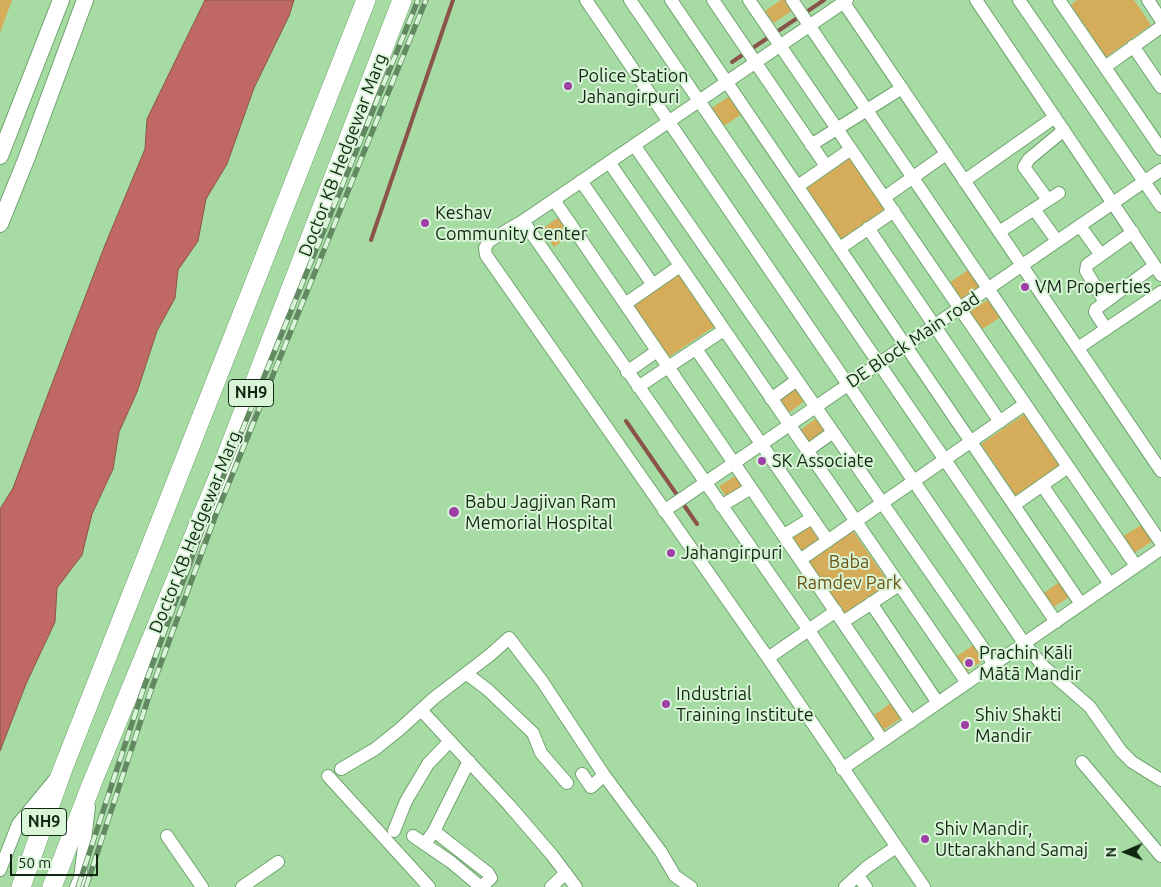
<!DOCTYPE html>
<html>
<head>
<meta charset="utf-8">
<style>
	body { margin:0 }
	#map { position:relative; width:1161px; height:887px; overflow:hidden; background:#a6dca4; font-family:Ubuntu,sans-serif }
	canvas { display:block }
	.north { position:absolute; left:1101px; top:827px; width:50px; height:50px; -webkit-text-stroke:4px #d9f5d8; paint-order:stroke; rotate:269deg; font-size:14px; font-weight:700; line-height:20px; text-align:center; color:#122712 }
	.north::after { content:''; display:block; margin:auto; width:18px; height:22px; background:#122712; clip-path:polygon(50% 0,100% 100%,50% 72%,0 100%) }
	.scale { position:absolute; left:10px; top:854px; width:88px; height:22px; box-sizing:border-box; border:2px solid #122712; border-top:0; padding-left:6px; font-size:15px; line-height:18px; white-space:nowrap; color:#122712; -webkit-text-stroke:4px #d9f5d8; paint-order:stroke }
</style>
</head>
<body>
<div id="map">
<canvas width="1161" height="887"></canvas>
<div class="north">N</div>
<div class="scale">50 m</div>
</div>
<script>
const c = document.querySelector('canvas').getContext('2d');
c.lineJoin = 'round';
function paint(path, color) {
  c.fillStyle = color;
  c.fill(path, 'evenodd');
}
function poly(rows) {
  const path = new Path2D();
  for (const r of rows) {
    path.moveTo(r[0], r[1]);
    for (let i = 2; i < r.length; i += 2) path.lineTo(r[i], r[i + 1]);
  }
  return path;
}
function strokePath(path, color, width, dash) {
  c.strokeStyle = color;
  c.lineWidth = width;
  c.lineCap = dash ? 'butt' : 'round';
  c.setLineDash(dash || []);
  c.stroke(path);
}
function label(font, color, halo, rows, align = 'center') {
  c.font = font + ' Ubuntu,sans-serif';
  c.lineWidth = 4;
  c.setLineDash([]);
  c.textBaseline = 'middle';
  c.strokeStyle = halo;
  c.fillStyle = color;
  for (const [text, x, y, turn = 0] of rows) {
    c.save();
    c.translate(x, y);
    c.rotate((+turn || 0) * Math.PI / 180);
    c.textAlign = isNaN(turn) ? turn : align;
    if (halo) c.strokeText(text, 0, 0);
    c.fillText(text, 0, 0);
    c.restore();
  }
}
paint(poly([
	[0,0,12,0,0,33],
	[781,0,786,0,793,10,774,23,765,11],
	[1077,0,1134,0,1151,25,1106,57,1071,5],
	[730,96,742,114,722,127,710,109],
	[851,157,887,209,842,240,806,188],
	[562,215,574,233,554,247,542,229],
	[970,269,982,287,962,300,950,282],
	[679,274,715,326,669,357,634,306],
	[989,299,1001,317,981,330,969,312],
	[796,385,806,400,787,414,776,399],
	[1026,413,1062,465,1016,496,981,444],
	[818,417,829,432,810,446,799,431],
	[737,475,745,487,727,498,719,486],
	[811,523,821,539,802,551,792,536],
	[1143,524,1153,541,1134,553,1123,536],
	[853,531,889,583,844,614,808,562],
	[1062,580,1072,595,1051,609,1041,595],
	[975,644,985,659,964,673,954,658],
	[894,701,904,716,884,730,874,715]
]), '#d5ad5a');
const water = poly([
	[205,0,294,0,289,16,254,88,227,164,206,199,198,241,178,270,175,298,157,331,137,392,119,432,113,469,92,514,82,555,57,588,55,622,26,684,0,751,0,509,13,488,45,402,105,245,145,149,147,119,205,0]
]);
paint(water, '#bf6864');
strokePath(water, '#8b544b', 1);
strokePath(poly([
	[732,62,824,0],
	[371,240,453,0],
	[626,421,697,524]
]), '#8b544b', 4);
const minor = poly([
	[586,0,1024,643,1043,666,1090,707,1121,751,1132,762,1161,780],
	[630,0,1056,622],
	[671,0,1081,604],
	[713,0,826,166],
	[749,0,1136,566],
	[792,0,1161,543],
	[842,0,1161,471],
	[847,0,523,221,489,241,485,248,486,255,768,658,924,887],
	[976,0,1161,275],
	[1019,0,1161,206],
	[1059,0,1161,149],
	[1148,0,1161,20],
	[1133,46,1161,87],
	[1105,67,1161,27],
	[634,145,994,664],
	[811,145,902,88],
	[609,162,967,683],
	[581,181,653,285],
	[964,181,1055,117],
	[798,186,851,149],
	[885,197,946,154],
	[554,200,911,722],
	[1048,200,1024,167,1029,159,1064,130],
	[1034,209,1057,241],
	[523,221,808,629,883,741],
	[1080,226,1101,255],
	[868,228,1000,422],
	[999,232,1059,193],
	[840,248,894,211],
	[1105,302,1086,271,1087,265,1133,232],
	[625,304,680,266],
	[1106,329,1095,312,1096,309,1154,266],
	[1078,348,1161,292],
	[696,349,828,541],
	[627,372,657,351],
	[638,387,724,330],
	[771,399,797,380],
	[807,451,833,432],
	[1042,485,1110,584],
	[1014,505,1068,467],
	[721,506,751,488],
	[664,511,1161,170],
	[784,535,812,518],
	[800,560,1025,404],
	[871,603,938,703],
	[843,622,899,585],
	[768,658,836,611],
	[467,674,488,690,533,733,541,753,567,783],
	[421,710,509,805,552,855,576,887],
	[1082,762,1161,856],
	[341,769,375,749,400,729,434,698,490,655,509,638,542,681,604,775,661,852,675,876,691,887],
	[842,769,1161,549],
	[582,774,591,787,604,775],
	[328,776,429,887],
	[394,831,406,801,428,764,450,741],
	[434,831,488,873,491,878,481,887],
	[167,836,202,887],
	[413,836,451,862,481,887],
	[425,844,434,831,469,761],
	[0,870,18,824,55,779],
	[858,876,866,887],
	[76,887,80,878,89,807],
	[242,887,278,862],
	[551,887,566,873],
	[845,887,867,867,896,847]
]);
const major = poly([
	[0,156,61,0],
	[0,224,27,157,85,0]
]);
const highway = poly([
	[21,887,62,771,366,0],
	[52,887,92,783,219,475,402,0]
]);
strokePath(minor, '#6fa36e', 14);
strokePath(major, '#6fa36e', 18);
strokePath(highway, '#6fa36e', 20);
strokePath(minor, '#fff', 12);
strokePath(major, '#fff', 16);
strokePath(highway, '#fff', 19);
const rail = poly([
	[78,887,144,687,208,514,418,0],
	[86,887,151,690,215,517,426,0]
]);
strokePath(rail, '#628961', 5.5);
strokePath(rail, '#d9f5d8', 4, [11]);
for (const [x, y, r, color] of [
	[568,86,5,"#9e3fa8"],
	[425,223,5,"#9e3fa8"],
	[1025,287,5,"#9e3fa8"],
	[762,461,5,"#9e3fa8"],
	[454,512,6,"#9e3fa8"],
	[671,553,5,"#9e3fa8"],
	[969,663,5,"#9e3fa8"],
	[666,704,5,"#9e3fa8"],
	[965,725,5,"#9e3fa8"],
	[925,839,5,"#9e3fa8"]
]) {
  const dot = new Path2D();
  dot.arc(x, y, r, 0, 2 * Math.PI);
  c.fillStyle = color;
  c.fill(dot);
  strokePath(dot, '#d9f5d8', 2);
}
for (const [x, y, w] of [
	[251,393,45],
	[44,822,45]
]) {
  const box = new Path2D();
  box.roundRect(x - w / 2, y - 13.5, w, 27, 4);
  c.fillStyle = '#d9f5d8';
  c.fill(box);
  strokePath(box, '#122712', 1);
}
label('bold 16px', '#122712', null, [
	["NH9",251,393],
	["NH9",44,822]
]);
label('18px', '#122712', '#d9f5d8', [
	["Police Station",578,76],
	["Jahangirpuri",578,97],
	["Keshav",435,213],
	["Community Center",435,234],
	["VM Properties",1035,287],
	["SK Associate",772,461],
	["Babu Jagjivan Ram",465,502],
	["Memorial Hospital",465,523],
	["Jahangirpuri",681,553],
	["Prachin Kāli",979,653],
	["Mātā Mandir",979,674],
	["Industrial",676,694],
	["Training Institute",676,715],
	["Shiv Shakti",975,715],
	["Mandir",975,736],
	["Shiv Mandir,",935,829],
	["Uttarakhand Samaj",935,850]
], 'left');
label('18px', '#122712', '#d9f5d8', [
	["Doctor KB Hedgewar Marg",343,155,-69],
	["DE Block Main road",913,340,-34],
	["Doctor KB Hedgewar Marg",195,532,-68]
]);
label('18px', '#6e5313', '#d9f5d8', [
	["Baba",849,562],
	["Ramdev Park",849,583]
]);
</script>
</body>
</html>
